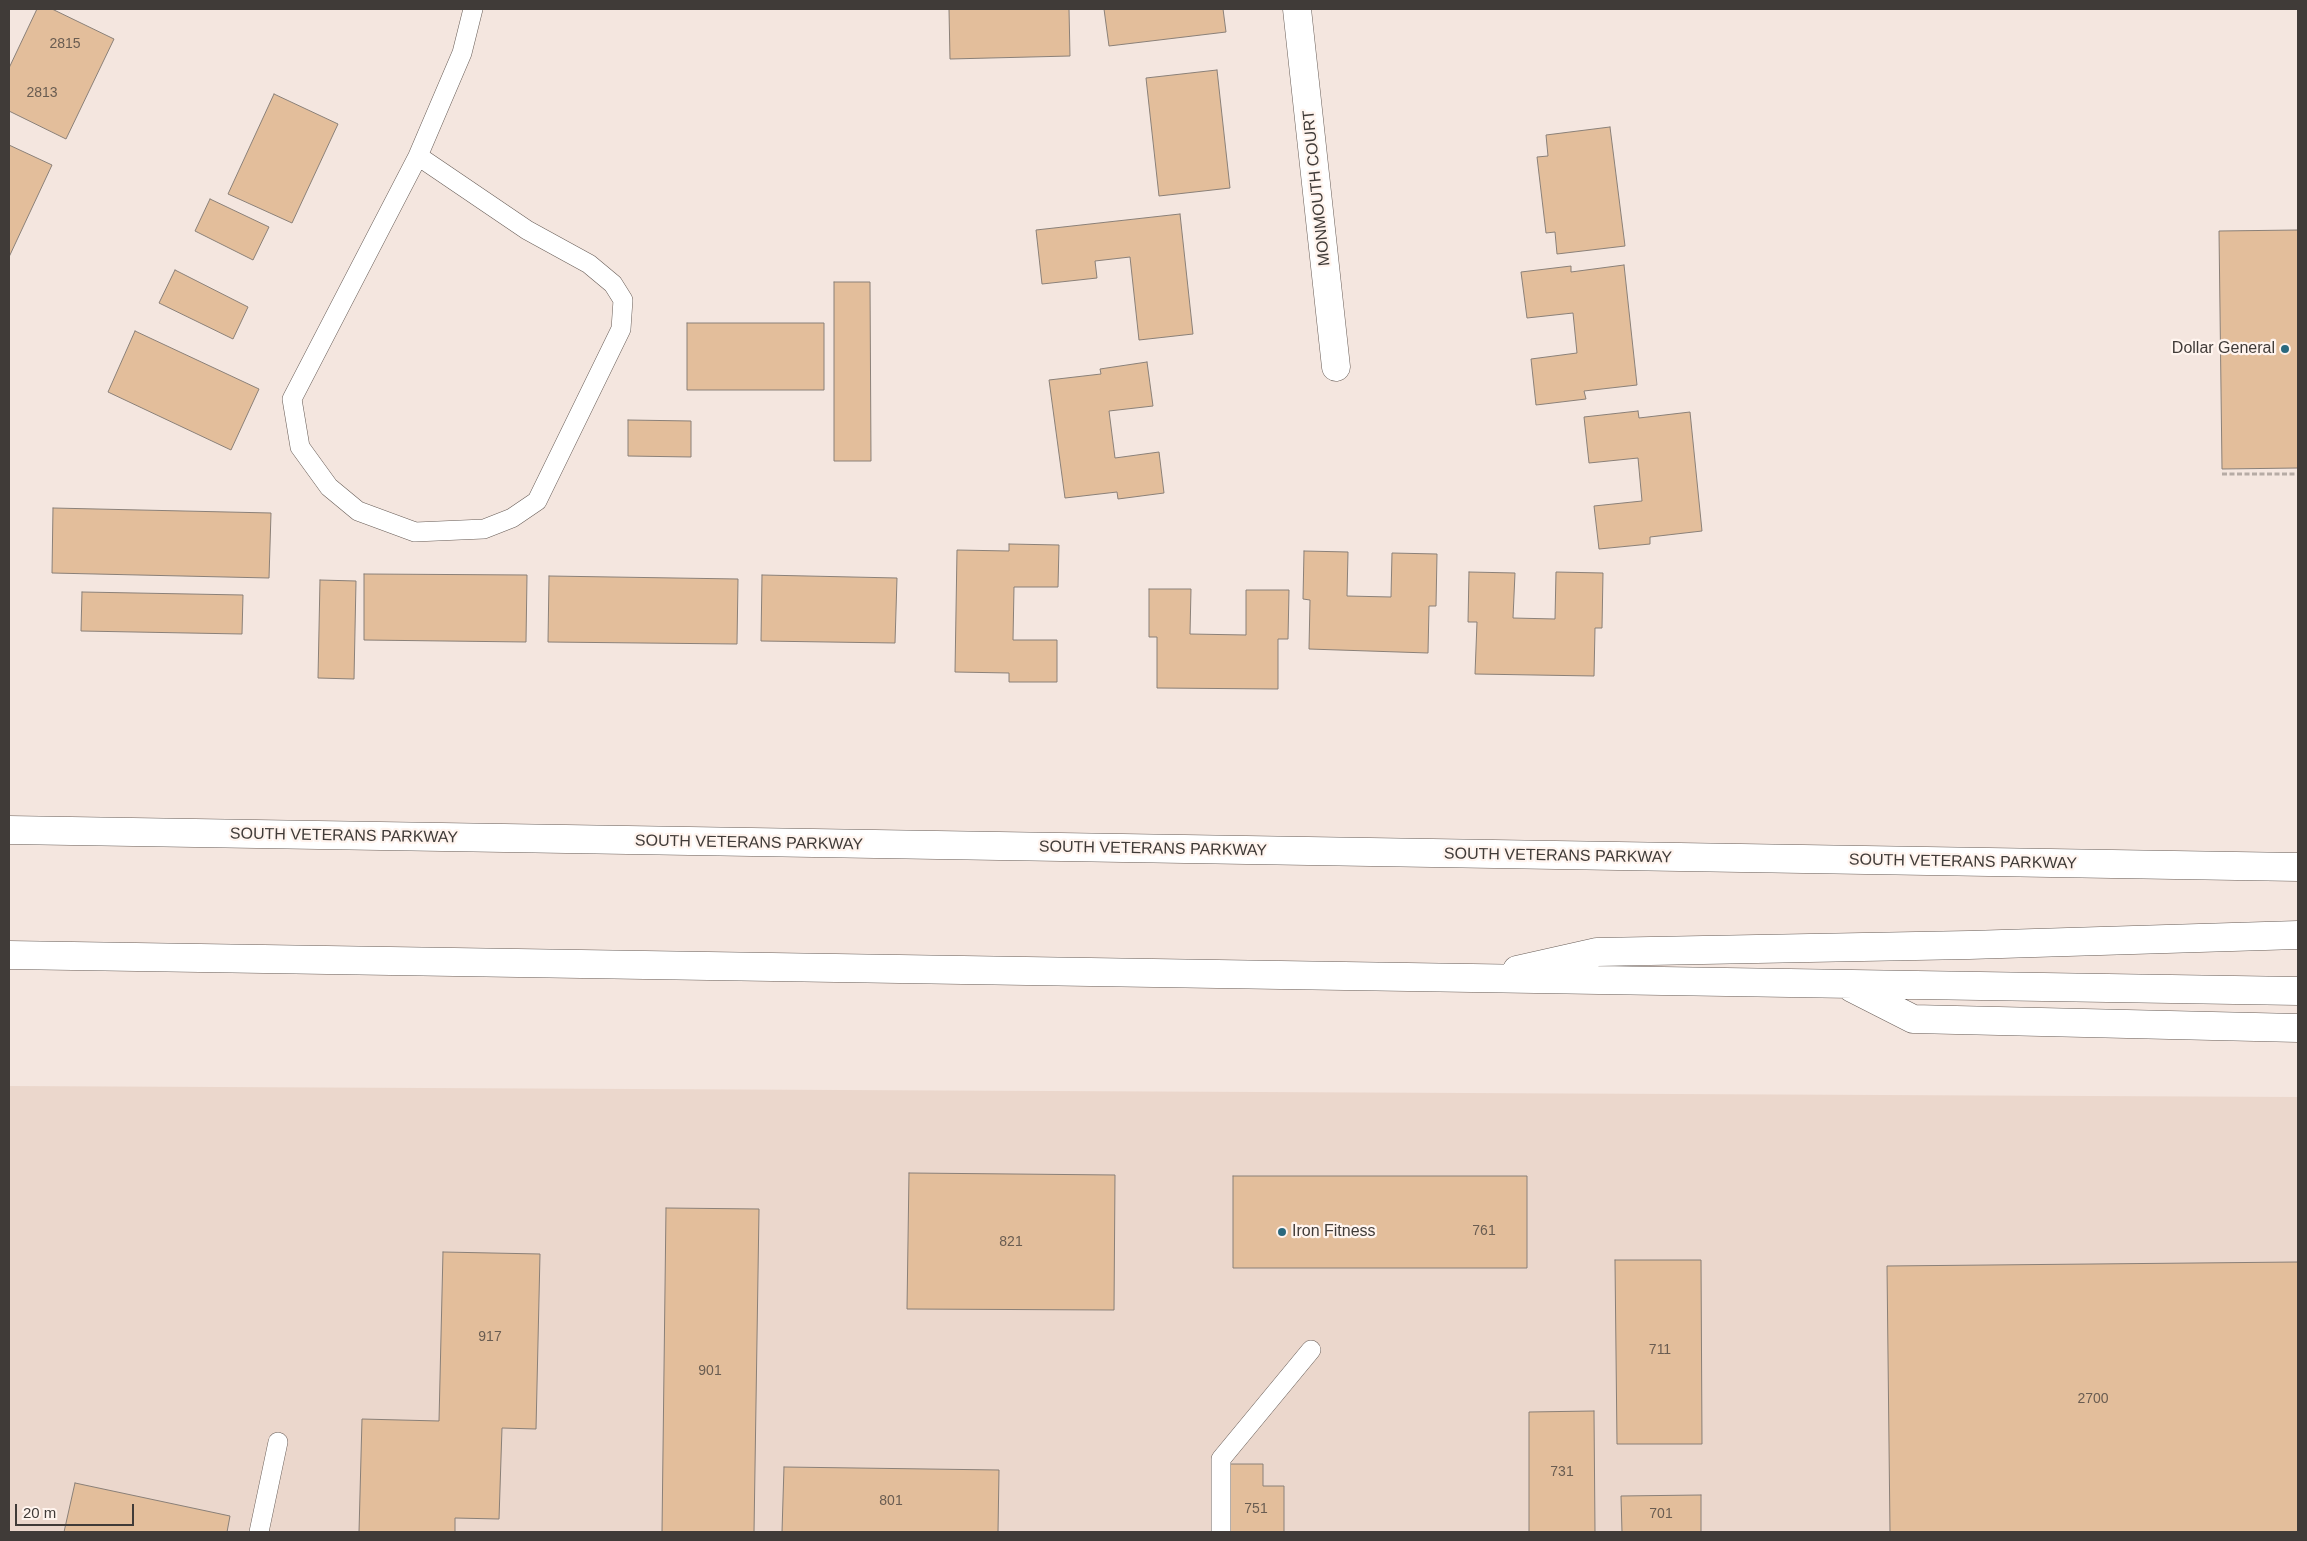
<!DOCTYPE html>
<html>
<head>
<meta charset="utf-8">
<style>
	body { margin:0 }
	#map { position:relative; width:2307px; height:1541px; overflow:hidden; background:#f4e6df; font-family:Helvetica,sans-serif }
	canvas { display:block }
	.frame { position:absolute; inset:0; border:10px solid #403b38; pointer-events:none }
	.scale { position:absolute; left:15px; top:1504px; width:119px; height:22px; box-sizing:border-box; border:2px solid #403b38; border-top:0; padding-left:6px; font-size:15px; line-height:18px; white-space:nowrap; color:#403b38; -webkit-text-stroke:4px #fff4ee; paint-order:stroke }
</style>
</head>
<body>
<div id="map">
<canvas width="2307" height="1541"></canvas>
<div class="frame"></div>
<div class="scale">20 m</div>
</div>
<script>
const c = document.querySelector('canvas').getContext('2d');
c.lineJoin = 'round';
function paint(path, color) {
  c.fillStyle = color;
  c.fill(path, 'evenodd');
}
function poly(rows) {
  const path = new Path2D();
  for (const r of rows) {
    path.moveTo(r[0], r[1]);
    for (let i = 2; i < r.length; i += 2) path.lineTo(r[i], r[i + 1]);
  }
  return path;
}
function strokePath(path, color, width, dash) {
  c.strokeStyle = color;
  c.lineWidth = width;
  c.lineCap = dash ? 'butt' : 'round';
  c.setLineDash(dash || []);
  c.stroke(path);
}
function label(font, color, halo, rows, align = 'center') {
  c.font = font + ' Helvetica,sans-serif';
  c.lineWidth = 4.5;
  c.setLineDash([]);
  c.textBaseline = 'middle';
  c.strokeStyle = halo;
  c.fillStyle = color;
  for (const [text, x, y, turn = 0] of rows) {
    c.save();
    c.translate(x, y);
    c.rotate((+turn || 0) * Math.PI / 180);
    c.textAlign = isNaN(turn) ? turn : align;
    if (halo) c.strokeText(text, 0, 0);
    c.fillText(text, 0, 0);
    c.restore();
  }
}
paint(poly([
	[9,1086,2298,1097,2298,1532,9,1532]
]), '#ebd7cc');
const building = poly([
	[37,9,52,9,114,39,66,139,9,111,9,68,37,9],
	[949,9,1069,9,1070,56,950,59,949,9],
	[1104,9,1223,9,1226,32,1109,46,1104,9],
	[1217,70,1230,188,1159,196,1146,78,1217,70],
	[274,94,338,124,292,223,228,194,274,94],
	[1610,127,1625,246,1557,254,1555,232,1546,233,1537,157,1548,156,1546,135,1610,127],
	[9,145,52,165,9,257,9,145],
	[210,199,269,227,253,260,195,231,210,199],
	[1180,214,1193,334,1139,340,1130,257,1095,261,1097,278,1042,284,1036,230,1180,214],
	[2298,230,2298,468,2222,469,2219,231,2298,230],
	[1624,265,1637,385,1584,391,1586,399,1536,405,1531,359,1577,353,1573,313,1527,318,1521,272,1571,266,1571,272,1624,265],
	[175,270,248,307,233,339,159,303,175,270],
	[834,282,870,282,871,461,834,461,834,282],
	[687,323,824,323,824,390,687,390,687,323],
	[135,331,259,389,231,450,108,392,135,331],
	[1147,362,1153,406,1109,411,1115,458,1159,452,1164,493,1118,499,1117,492,1065,498,1049,380,1101,374,1100,369,1147,362],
	[1638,411,1639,418,1690,412,1702,531,1650,537,1650,544,1599,549,1594,506,1642,501,1638,458,1589,463,1584,417,1638,411],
	[628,420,691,421,691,457,628,456,628,420],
	[53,508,271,513,269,578,52,573,53,508],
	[1009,544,1059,545,1058,587,1014,587,1013,640,1057,640,1057,682,1009,682,1009,673,955,672,957,550,1009,551,1009,544],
	[1304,551,1348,552,1347,596,1391,597,1392,553,1437,554,1436,606,1429,606,1428,653,1309,649,1310,600,1303,599,1304,551],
	[1469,572,1515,573,1513,618,1555,619,1556,572,1603,573,1602,628,1595,628,1594,676,1475,674,1477,622,1468,622,1469,572],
	[364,574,527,575,526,642,364,640,364,574],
	[762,575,897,578,895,643,761,641,762,575],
	[549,576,738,579,737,644,548,642,549,576],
	[320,580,356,581,354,679,318,678,320,580],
	[1149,589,1191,589,1190,634,1246,635,1246,590,1289,590,1288,639,1278,639,1278,689,1157,688,1157,637,1149,637,1149,589],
	[82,592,243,595,242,634,81,631,82,592],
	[909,1173,1115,1175,1114,1310,907,1309,909,1173],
	[1233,1176,1527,1176,1527,1268,1233,1268,1233,1176],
	[666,1208,759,1209,754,1532,662,1532,666,1208],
	[443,1252,540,1254,536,1429,502,1428,499,1519,455,1518,455,1532,359,1532,362,1419,439,1421,443,1252],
	[1615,1260,1701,1260,1702,1444,1617,1444,1615,1260],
	[2298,1262,2298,1532,1890,1532,1887,1266,2298,1262],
	[1594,1411,1595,1532,1529,1532,1529,1412,1594,1411],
	[1228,1464,1263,1464,1263,1486,1284,1486,1284,1532,1228,1532,1228,1464],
	[784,1467,999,1470,998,1532,782,1532,784,1467],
	[75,1483,230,1516,227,1532,64,1532,75,1483],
	[1701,1495,1701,1532,1622,1532,1621,1496,1701,1495]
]);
paint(building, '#e3be9b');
strokePath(building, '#8a8078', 1);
const service = poly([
	[418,156,527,230,589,264,613,284,623,300,621,329,537,501,512,518,484,529,415,532,358,511,329,487,300,447,292,399,418,156],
	[418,156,462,53,473,9],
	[259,1532,278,1442],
	[1221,1532,1221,1459,1311,1350]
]);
const minor = poly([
	[1297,9,1336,367]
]);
const trunk = poly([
	[9,830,2298,867],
	[9,955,2298,991],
	[1517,970,1597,952,1969,945,2298,935],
	[1852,988,1913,1019,2298,1028]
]);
strokePath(service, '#685d57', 20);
strokePath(minor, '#685d57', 29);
strokePath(trunk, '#685d57', 29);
strokePath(poly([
	[2222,474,2298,474]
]), '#b6aba5', 3, [5, 2.5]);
strokePath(service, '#fff', 19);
strokePath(minor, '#fff', 28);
strokePath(trunk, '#fff', 28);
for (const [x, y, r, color] of [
	[2285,349,5,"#2a697e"],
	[1282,1232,5,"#2a697e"]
]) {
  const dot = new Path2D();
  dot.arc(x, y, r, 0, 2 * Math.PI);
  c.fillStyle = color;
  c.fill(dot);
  strokePath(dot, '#fff4ee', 2);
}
label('14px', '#695c51', null, [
	["2815",65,44],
	["2813",42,93],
	["761",1484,1231],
	["821",1011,1242],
	["917",490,1337],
	["711",1660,1350],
	["901",710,1371],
	["2700",2093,1399],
	["731",1562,1472],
	["801",891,1501],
	["751",1256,1509],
	["701",1661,1514]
]);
label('16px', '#403b38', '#fff4ee', [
	["MONMOUTH COURT",1317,188,-96],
	["SOUTH VETERANS PARKWAY",344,836,1],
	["SOUTH VETERANS PARKWAY",749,843,1],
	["SOUTH VETERANS PARKWAY",1153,849,1],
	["SOUTH VETERANS PARKWAY",1558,856,1],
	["SOUTH VETERANS PARKWAY",1963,862,1]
]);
label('16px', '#403b38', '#fff4ee', [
	["Dollar General",2275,349],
	["Iron Fitness",1292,1232,"left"]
], 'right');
</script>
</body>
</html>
